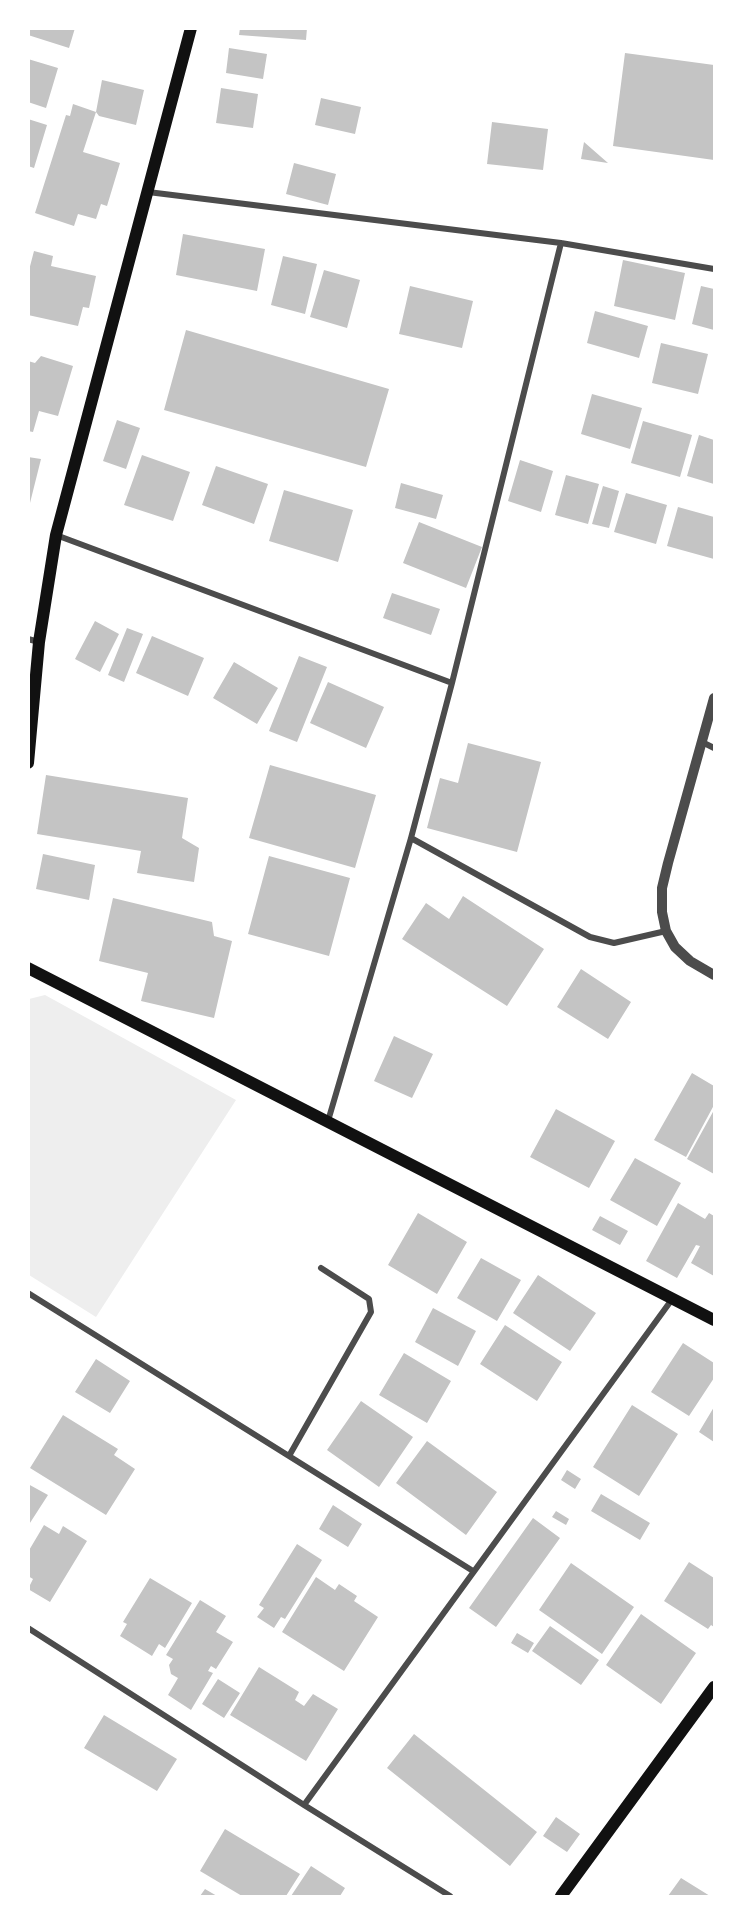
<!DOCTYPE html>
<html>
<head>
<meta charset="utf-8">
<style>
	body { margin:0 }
	#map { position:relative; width:743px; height:1925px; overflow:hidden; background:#fff; font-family:"PT Sans Narrow",sans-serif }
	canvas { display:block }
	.frame { position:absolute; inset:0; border:30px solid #fff; pointer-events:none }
</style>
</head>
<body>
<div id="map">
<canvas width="743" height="1925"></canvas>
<div class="frame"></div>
</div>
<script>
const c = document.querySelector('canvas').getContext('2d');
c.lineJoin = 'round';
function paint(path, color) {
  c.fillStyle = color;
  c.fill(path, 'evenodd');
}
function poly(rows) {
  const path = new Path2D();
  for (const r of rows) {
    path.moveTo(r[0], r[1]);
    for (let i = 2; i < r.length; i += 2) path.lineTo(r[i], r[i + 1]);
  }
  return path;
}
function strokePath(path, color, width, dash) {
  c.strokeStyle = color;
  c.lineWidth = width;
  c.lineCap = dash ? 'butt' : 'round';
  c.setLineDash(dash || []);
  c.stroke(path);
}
paint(poly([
	[45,995,236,1100,96,1317,29,1275,29,999]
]), '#eee');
paint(poly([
	[28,28,75,28,69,48,28,35],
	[240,28,307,28,306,40,239,35],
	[229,48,267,54,263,79,226,73],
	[625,53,714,65,714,160,613,146],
	[28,59,58,68,46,108,28,102],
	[102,80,144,90,136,125,99,116,96,112,83,152,120,163,107,206,101,204,96,219,78,214,74,226,35,213,66,115,70,116,73,104,96,112],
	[221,88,258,94,253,128,216,123],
	[321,98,361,107,355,134,315,125],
	[28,119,47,125,34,168,28,166],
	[492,122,548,129,543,170,487,164],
	[584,142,608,163,581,159],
	[294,163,336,174,328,205,286,194],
	[183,234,265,249,257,291,176,275],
	[34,251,53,256,51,266,96,276,89,308,83,307,78,326,28,315,28,274],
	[283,256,317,264,305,314,271,305],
	[623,260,685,273,675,320,614,306],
	[324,270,360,280,347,328,310,317],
	[410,286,473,301,462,348,399,334],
	[701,286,714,289,714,330,692,324],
	[595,311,648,326,639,358,587,343],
	[186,330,389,389,366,467,164,410],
	[661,343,708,354,698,394,652,383],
	[41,356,73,366,58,416,39,411,33,432,28,431,28,361,35,363],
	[592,394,642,408,630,449,581,434],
	[117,420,140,428,126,469,103,461],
	[643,421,692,435,680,477,631,463],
	[699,435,714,440,714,484,687,476],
	[142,455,190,472,173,521,124,505],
	[28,457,41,459,29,507,28,507],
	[520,460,553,471,541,512,508,501],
	[216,466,268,484,254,524,202,505],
	[566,475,599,484,588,524,555,515],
	[401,483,443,495,436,519,395,508],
	[603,486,619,491,609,528,592,524],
	[284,490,353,510,338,562,269,541],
	[626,493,667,505,656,544,614,532],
	[678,507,714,517,714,559,667,546],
	[419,522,482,547,466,588,403,563],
	[392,593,440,609,431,635,383,618],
	[95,621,119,634,100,672,75,659],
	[127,628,143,634,124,682,108,675],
	[152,636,204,658,188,696,136,673],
	[299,656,327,667,297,742,269,731],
	[234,662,278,688,257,724,213,698],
	[328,682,384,707,366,748,310,723],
	[468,743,541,762,517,852,427,828,440,778,458,783],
	[270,765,376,795,355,868,249,838],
	[46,775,188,798,182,838,199,848,194,882,137,873,141,851,37,834],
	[43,854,95,865,89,900,36,889],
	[269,856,350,878,329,956,248,934],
	[463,896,544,949,507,1006,402,939,426,903,449,919],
	[113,898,212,922,214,936,232,941,214,1018,141,1001,148,973,99,961],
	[581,969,631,1002,608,1039,557,1007],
	[394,1036,433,1054,412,1098,374,1081],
	[692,1073,714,1086,714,1105,686,1157,654,1140],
	[556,1109,615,1141,589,1188,530,1157],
	[714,1110,714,1174,687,1159],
	[635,1158,681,1183,657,1226,610,1200],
	[678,1203,705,1219,709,1213,714,1216,714,1276,691,1263,700,1246,696,1245,677,1278,646,1261],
	[418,1213,467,1242,437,1294,388,1265],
	[600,1216,628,1231,620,1245,592,1230],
	[481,1258,521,1280,497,1321,457,1298],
	[538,1275,596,1313,570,1351,513,1313],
	[433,1308,476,1331,458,1366,415,1342],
	[505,1325,562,1362,537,1401,480,1364],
	[683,1343,714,1363,714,1378,689,1416,651,1392],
	[404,1353,451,1381,427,1423,379,1395],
	[96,1359,130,1381,110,1413,75,1392],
	[361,1401,413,1437,379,1487,327,1450],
	[632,1405,678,1434,639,1496,593,1467],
	[714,1407,714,1442,699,1432],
	[63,1415,118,1449,114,1455,135,1469,106,1515,30,1468],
	[427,1441,497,1492,466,1535,396,1483],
	[567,1470,581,1479,575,1489,561,1480],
	[28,1484,48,1495,28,1526],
	[601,1494,650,1523,640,1540,591,1511],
	[333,1505,362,1524,348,1547,319,1529],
	[556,1511,569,1519,566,1525,552,1517],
	[533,1518,560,1538,496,1627,469,1608],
	[44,1525,59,1534,63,1526,87,1541,50,1602,28,1589,33,1579,28,1576,28,1552],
	[297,1544,322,1560,285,1619,281,1617,274,1628,257,1617,264,1608,259,1605],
	[689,1562,714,1578,714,1627,711,1625,708,1629,664,1601],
	[571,1563,634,1607,602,1654,539,1610],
	[316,1577,335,1590,339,1584,357,1596,354,1601,378,1617,344,1671,282,1632],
	[150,1578,192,1603,165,1648,159,1644,152,1656,120,1636,127,1624,123,1622],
	[200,1600,226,1616,216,1632,233,1642,216,1669,211,1666,208,1671,213,1673,191,1710,168,1695,178,1678,171,1674,169,1665,173,1659,166,1655],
	[641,1614,696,1653,661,1704,606,1665],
	[550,1626,599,1660,581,1685,532,1651],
	[517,1633,534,1643,528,1653,511,1643],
	[259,1667,299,1692,295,1700,304,1706,313,1694,338,1709,306,1761,230,1715],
	[218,1679,240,1693,224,1718,202,1704],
	[104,1715,177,1759,157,1791,84,1748],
	[414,1734,537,1832,510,1866,387,1768],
	[556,1817,580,1834,567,1852,543,1836],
	[225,1829,300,1874,286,1896,242,1896,200,1871],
	[311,1866,345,1888,340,1896,291,1896],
	[681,1878,710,1896,668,1896],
	[205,1889,217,1896,200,1896]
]), '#c4c4c4');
strokePath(poly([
	[148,192,561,243,714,269],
	[56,535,452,683],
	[28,639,39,642],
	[702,742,714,748],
	[411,838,590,937,614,943,666,931],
	[328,1121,411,838,452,683,561,243],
	[28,1293,473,1571],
	[289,1456,371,1312,369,1299,321,1268],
	[28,1628,304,1805,450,1896],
	[304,1805,673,1298]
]), '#4c4c4c', 6);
strokePath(poly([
	[714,698,668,863,662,888,662,912,666,931,675,947,690,961,714,975]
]), '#4c4c4c', 10);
strokePath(poly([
	[28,763,39,642,56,535,191,28],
	[28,968,714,1320],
	[561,1896,714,1687]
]), '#111', 12);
</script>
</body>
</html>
